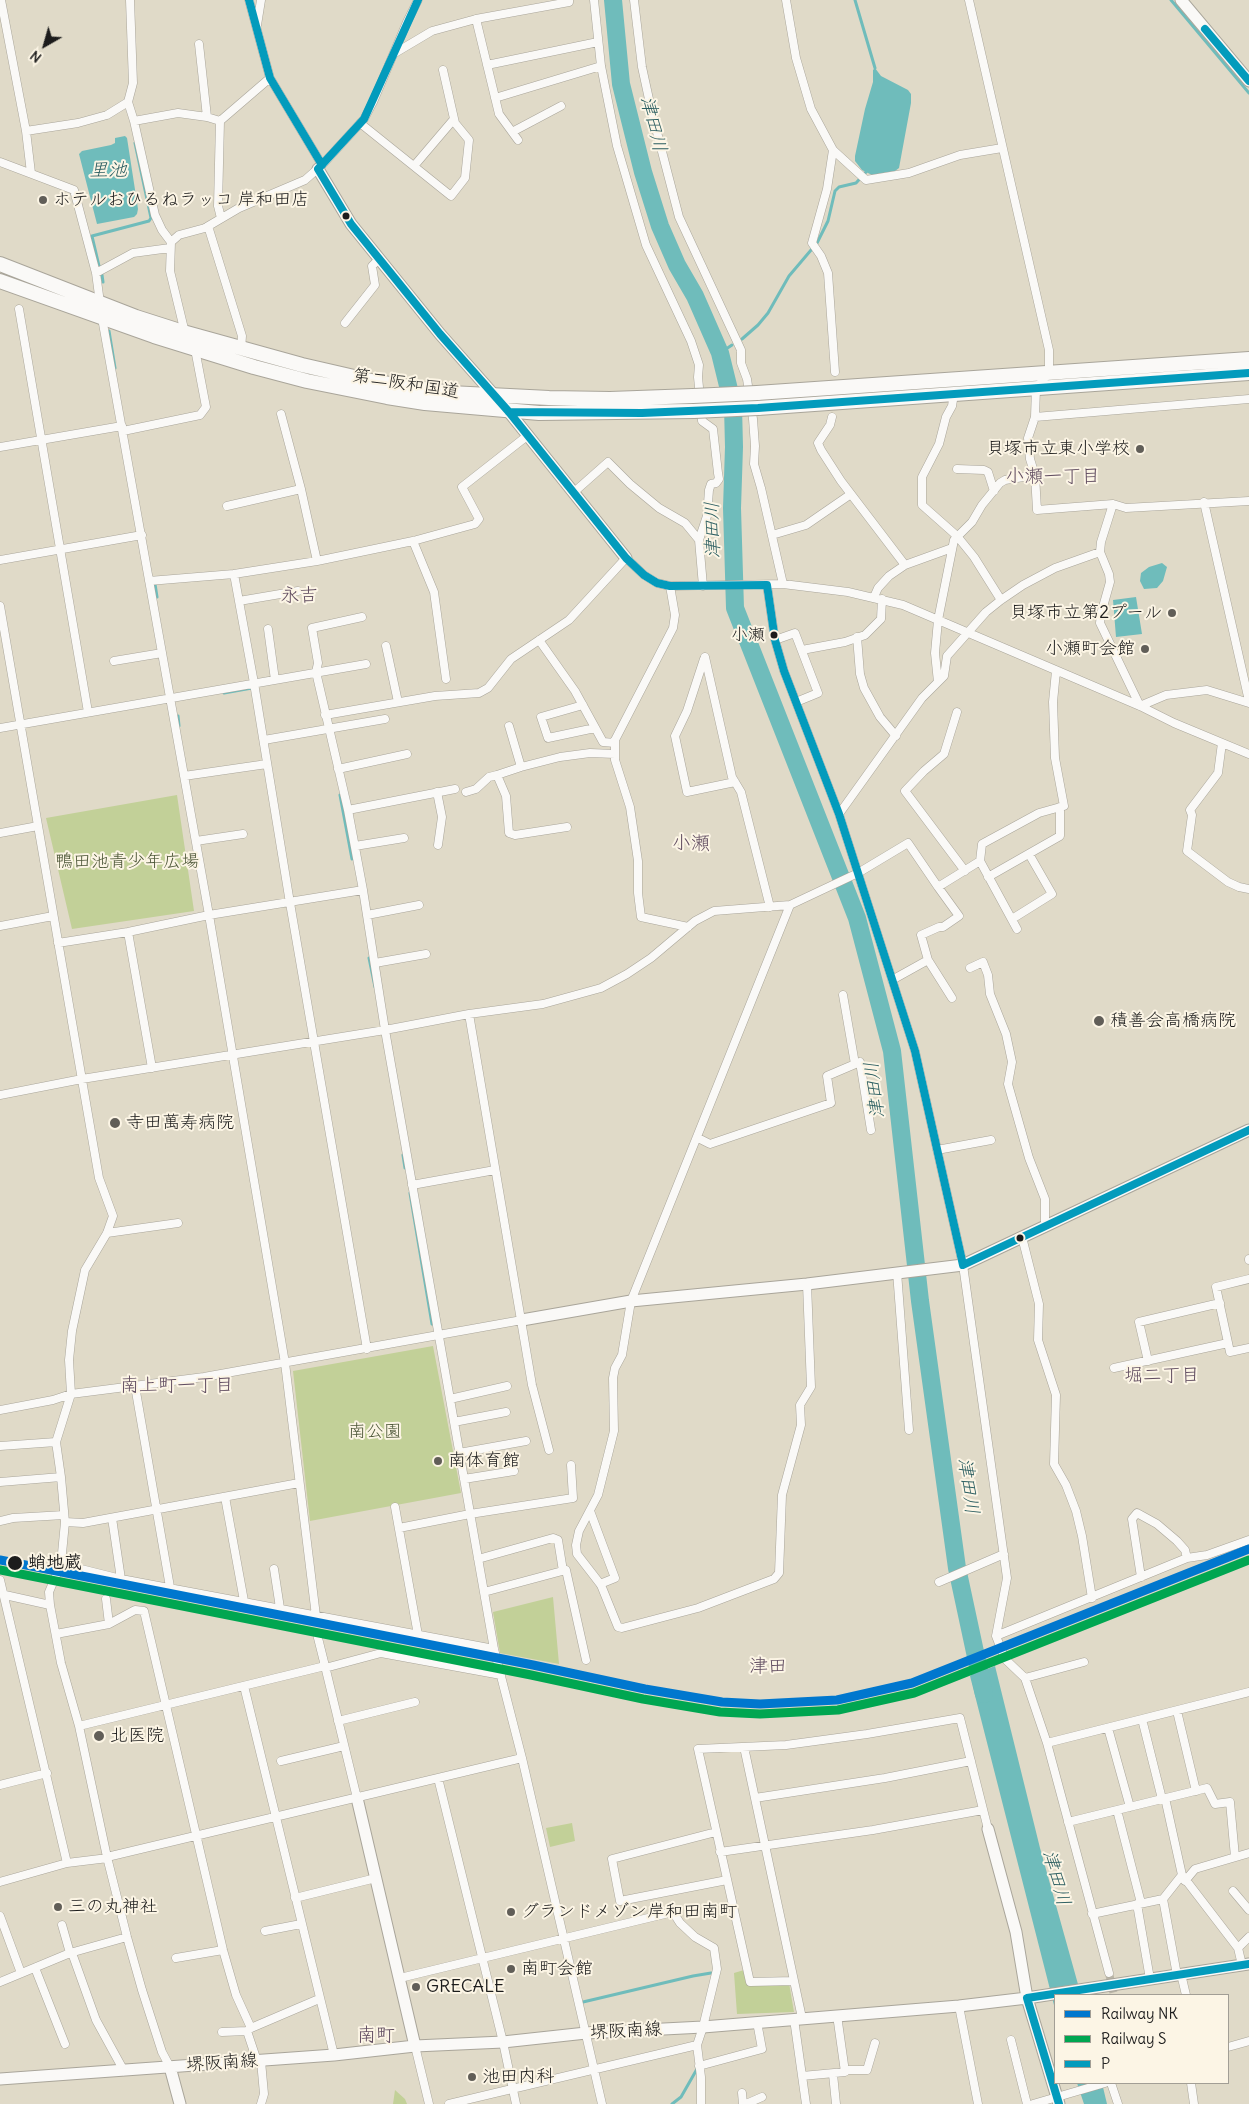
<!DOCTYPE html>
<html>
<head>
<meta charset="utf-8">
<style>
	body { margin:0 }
	#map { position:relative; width:1249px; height:2104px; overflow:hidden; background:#e0dac8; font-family:Delius,sans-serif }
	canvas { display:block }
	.legend { position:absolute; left:1054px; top:1994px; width:175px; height:90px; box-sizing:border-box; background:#fcf5e5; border:1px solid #a29e95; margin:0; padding:6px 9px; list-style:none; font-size:15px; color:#1c1c1c }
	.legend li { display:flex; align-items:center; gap:10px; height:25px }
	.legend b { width:25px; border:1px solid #a29e95 }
	.north { position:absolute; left:20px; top:20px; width:50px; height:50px; -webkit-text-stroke:4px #fcf5e5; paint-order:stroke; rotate:218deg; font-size:14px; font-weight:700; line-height:20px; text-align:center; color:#1c1c1c }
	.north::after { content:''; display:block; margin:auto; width:18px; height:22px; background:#1c1c1c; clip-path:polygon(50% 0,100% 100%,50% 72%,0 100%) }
</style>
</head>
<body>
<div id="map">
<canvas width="1249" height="2104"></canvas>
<ul class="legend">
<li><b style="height:6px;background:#0077ce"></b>Railway NK</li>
<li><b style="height:6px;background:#00a651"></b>Railway S</li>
<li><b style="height:6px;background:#039bbc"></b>P</li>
</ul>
<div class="north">N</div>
</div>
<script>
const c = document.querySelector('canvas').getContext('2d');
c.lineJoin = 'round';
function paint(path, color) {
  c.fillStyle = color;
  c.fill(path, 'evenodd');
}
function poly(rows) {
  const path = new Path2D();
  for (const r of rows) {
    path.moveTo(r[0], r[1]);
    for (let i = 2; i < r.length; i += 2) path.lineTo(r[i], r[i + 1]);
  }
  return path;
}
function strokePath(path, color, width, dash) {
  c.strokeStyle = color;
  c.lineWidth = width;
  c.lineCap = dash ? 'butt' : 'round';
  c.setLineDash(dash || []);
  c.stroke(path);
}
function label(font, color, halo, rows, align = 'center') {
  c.font = font + ' Delius,"Klee One",sans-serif';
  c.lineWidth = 4;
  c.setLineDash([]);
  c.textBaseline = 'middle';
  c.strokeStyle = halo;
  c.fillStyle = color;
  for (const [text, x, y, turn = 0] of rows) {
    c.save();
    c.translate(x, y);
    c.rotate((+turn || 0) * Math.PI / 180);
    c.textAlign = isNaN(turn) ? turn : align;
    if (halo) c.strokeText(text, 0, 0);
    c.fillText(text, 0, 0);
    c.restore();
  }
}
paint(poly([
	[177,795,194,911,72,929,46,818],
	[433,1346,461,1493,310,1521,293,1371],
	[553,1597,559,1664,500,1653,493,1612],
	[572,1823,575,1841,550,1847,546,1828],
	[744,1970,749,1985,789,1983,794,2012,737,2014,734,1973],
	[395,2090,405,2099,407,2104,393,2104]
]), '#c2d098');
paint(poly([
	[875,68,881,76,908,90,911,94,911,103,899,168,895,171,872,175,862,170,855,161,855,156,865,109,873,82,873,70],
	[125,136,127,138,138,209,137,214,134,217,97,224,79,154,82,151,111,145,115,143,115,138],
	[1162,563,1167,567,1163,581,1157,588,1144,589,1140,581,1141,573,1149,567],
	[1136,597,1142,634,1116,637,1113,600],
	[995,1666,1040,1848,1081,1995,1055,1995,1055,2009,970,1676],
	[1077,2083,1102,2083,1107,2104,1084,2104]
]), '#6fbcbb');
strokePath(poly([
	[855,0,875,68],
	[1171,0,1249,93],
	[99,266,92,236,149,221,151,218,135,143],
	[102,275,103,282],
	[109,331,115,368],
	[742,339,758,325,768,313,789,276,817,243,828,221,835,191,839,187,856,183,866,172],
	[720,353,732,345],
	[155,584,157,597],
	[224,693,252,688],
	[178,716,179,726],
	[340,795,352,859],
	[369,958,375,987],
	[403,1155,405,1168],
	[410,1193,432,1324],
	[583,2002,693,1976,711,1973],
	[672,2104,681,2097,697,2069]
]), '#6fbcbb', 3);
strokePath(poly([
	[613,0,621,84,643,172,660,226,677,265,695,296,720,353,733,406,734,447,732,508,735,608,857,918,892,1051,920,1301,957,1568,984,1694]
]), '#6fbcbb', 18);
strokePath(poly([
	[1109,1973,1114,1995]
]), '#b9b4a6', 8, [8, 4]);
const street = poly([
	[1,0,26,131,31,173],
	[130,0,133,83,128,102,134,121,155,215,162,230,171,242],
	[249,0,270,78,322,165],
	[594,0,601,66,617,146,646,245,691,341,699,365,698,377,700,398],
	[634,0,642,67,652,113,679,217,741,350,741,363,747,379,753,419,755,446,754,464,761,488,783,584],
	[786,0,796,58,811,109,833,150,866,180,909,173,960,155,1002,148],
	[969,0,1049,350,1049,373,1036,388,1035,417,1028,438,1030,459,1035,475,1037,510,1113,504,1126,508,1249,501],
	[476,19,499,114,518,140],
	[257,25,261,0],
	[199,44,207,117],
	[395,53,432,31,476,19,569,2,569,0],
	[487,65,598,42],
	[495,98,601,66],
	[134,121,178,113,207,117,220,121,270,78],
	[220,121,218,206,221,218],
	[360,123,451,196,465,178,469,140,455,123,443,70],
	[26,131,78,123,107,115,128,102],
	[512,132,561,106],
	[833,150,827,189,812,243,821,256,828,273,835,372],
	[0,162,74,190,96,273,100,303],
	[414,166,454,119],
	[208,226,242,336,241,349],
	[96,273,133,253,170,248],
	[19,309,88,712],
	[102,318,209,915,285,1363,316,1616],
	[345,323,375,285,372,266,379,259],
	[185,333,170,271,171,242,179,235,205,228,239,208,305,180,322,165,364,119,373,102,407,22,418,0],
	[954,394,952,406,946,417,939,444,922,477,922,505,957,536,974,557,1001,600],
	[701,409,702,421,713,429,718,473,719,479,716,483,711,484,709,490,707,516,699,540,703,586],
	[281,414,301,489,317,561],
	[832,417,830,425,818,443,821,450,841,481,905,565],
	[1035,417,1249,399],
	[123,431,200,415,206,407,195,349],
	[0,447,122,426],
	[957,469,984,470,988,472,994,491],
	[573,493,608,462,630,484,659,508,685,523,699,540],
	[1204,502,1249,701],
	[1113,504,1101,542,1100,552,1109,574,1110,582,1101,614,1100,623,1140,706],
	[227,506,301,489],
	[772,535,806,525,851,494],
	[413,541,434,592,446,679],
	[0,560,142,535],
	[234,574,317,561,413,541,475,524,479,519,462,487,527,436],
	[149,581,234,574,254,683,290,903,367,1349],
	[767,585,775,640,784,671,839,814,915,1051,963,1265,1007,1578,996,1636,1005,1659,1025,1678,1047,1743,1109,1973],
	[670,586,675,615,673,628,615,740,615,760,630,807,638,861,638,893,641,917,688,927],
	[874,597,878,588,889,576,905,565,952,548],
	[239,601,298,591],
	[0,606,99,1178,113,1216,107,1233,85,1270,72,1331,69,1360,71,1394,56,1442,61,1477,65,1522,61,1564,49,1592,50,1605,61,1663,79,1726,107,1857,127,1937,142,1990,162,2052,170,2067],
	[362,617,312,628,318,663,316,672,348,810,363,890,385,1030,494,1649,522,1758,602,2104],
	[268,629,275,680],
	[857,637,860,674,864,688,880,717,896,736],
	[539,640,575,691,603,742,615,743],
	[775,640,795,633,818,693,796,702],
	[386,646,398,702],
	[802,650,845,642,865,635,881,619,882,599],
	[705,657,732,777,741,792,770,907],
	[704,659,687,711,675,736,687,792,735,782],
	[114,661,162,653],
	[938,682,944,676,947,656,986,612,1001,600,1023,585,1055,568,1100,552],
	[583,705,541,717,548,738,595,728],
	[1140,706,1166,695,1207,690,1249,703],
	[957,712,944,754,924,771,905,791,965,871],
	[325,715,435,696,479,693,488,688,511,659,569,620,626,558,644,575,657,583,670,586,783,584,848,592,903,605,1140,706,1174,723,1249,754],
	[509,726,521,767],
	[0,728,366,664],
	[264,740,385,719],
	[1222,743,1218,773,1190,810,1192,815,1187,851,1228,882,1239,887,1249,889],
	[338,769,407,754],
	[184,776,267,764],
	[437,792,442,817,438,845],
	[466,792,476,789,489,777,497,775],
	[348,810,455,789],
	[839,814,922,698,938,682,935,653,938,620,954,540,972,522,982,505,1000,483,1005,480,1035,475],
	[567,827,515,835,509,833,506,796,497,775,521,767,560,757,590,753,615,754],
	[0,833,38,826],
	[196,841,243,834],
	[355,846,404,838],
	[988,877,1060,836,1060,807],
	[938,887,959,916,943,927,939,927,921,935,928,960,952,998],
	[367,915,419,905],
	[1012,919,1052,894,1029,854],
	[0,926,53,916],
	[1017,929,980,861,982,844,1039,813,1064,806,1055,758,1053,702,1056,671],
	[128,932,152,1068],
	[58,943,128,932,209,915,363,890],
	[375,963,426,954],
	[970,968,983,962,988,975,990,994,1006,1034,1012,1062,1008,1084,1029,1158,1045,1199,1045,1225],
	[892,980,928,960],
	[843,995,855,1064],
	[469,1014,532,1385,549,1450],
	[0,1095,82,1079,385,1030,469,1014,543,1004,601,988,627,974,651,958,695,921,714,911,790,905],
	[698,1138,710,1144,831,1103,827,1076,860,1062,871,1130],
	[937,1150,991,1140],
	[412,1185,495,1170],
	[107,1233,178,1223],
	[1022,1237,1039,1304,1038,1340,1056,1395,1054,1464,1066,1485,1076,1511,1082,1536,1092,1598],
	[1249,1259,1249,1260],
	[897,1272,909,1430],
	[1249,1279,1216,1287,1230,1352,1249,1348],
	[807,1284,811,1387,800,1405,801,1425,782,1495,779,1573,774,1579,698,1608,622,1628,618,1627,601,1585,577,1554,576,1545,579,1531,598,1495,614,1431,613,1378,615,1368,622,1355,631,1301,790,905,858,873,908,843,938,887,980,861],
	[1148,1361,1139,1322,1220,1303],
	[1114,1368,1228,1343],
	[135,1386,170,1587],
	[450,1399,507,1386],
	[0,1410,53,1400,71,1394,204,1377,522,1320],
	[454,1422,506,1412],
	[0,1446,56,1442],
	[459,1453,526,1441],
	[464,1479,514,1471],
	[0,1482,61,1477],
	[225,1497,244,1601],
	[395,1507,418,1635],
	[590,1511,615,1578,600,1584],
	[112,1518,121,1579],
	[0,1521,13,1518,64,1515],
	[65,1522,83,1523,299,1483],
	[399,1528,470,1514,573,1498,571,1465],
	[478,1559,553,1538,558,1540,563,1571],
	[61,1564,121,1579,494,1649],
	[274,1569,280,1608],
	[1141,1577,1132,1519,1137,1513,1157,1524,1177,1541,1185,1550,1187,1558],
	[0,1580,67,1863],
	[939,1582,1004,1554],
	[484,1592,566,1570,586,1660],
	[5,1595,50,1605],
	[106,1599,109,1624],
	[56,1634,109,1624,135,1610,144,1611,223,1950,236,1995,251,2028,247,2031,257,2061],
	[996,1636,1187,1558,1207,1555,1249,1540],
	[318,1638,325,1666],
	[325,1668,381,1653,501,1675],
	[1025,1678,1084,1662],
	[244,1686,334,2055],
	[1177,1711,1196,1791],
	[1142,1719,1162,1799],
	[338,1721,415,1702],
	[79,1726,325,1666,357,1798],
	[1108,1728,1130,1807],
	[1047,1743,1249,1692],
	[744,1747,802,2018],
	[281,1761,344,1746],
	[438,1778,503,2042,516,2104],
	[0,1785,47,1773],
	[755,1798,885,1778,971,1761],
	[1165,1798,1182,1875,1238,1948,1242,1965],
	[1117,1810,1141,1903],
	[1068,1822,1207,1788,1215,1804,1230,1802,1235,1857],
	[716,1832,612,1859,620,1901,727,1880],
	[720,1852,873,1830,983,1810],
	[107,1857,522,1758],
	[1185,1881,1195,1869,1249,1853],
	[0,1882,67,1863,108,1858],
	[1233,1891,1249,1910],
	[295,1898,376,1878],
	[1163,1899,1177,1975],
	[1137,1904,1150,1979],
	[1092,1914,1163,1899,1182,1875],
	[0,1916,21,1973],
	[62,1925,70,1953],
	[265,1931,301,1924],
	[1238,1948,1249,1937],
	[72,1953,96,2020,124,2071],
	[176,1958,223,1950],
	[35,1968,65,2044],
	[1181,1974,1186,1995],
	[400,1978,673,1912,680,1923,695,1937,714,1948,717,1969,703,2027,697,2045,701,2077,701,2104],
	[794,1981,750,1982,698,1749,786,1745,867,1734,960,1718,988,1829],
	[0,1982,70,1953,127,1937],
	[959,2006,978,2104],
	[794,2019,806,2104],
	[251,2028,319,1999],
	[222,2032,247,2031],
	[1011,2040,1027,2104],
	[415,2046,429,2104],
	[1228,2047,1249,2041],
	[699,2066,762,2049,757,2022],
	[845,2070,867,2070,875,2043],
	[833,2074,836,2104],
	[802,2076,845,2072,837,2015],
	[1111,2083,1118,2104],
	[1191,2083,1194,2104],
	[742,2093,743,2104],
	[261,2104,264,2094,261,2061],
	[449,2104,697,2045],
	[746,2104,762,2097],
	[1033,2104,1105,2083]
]);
const secondary = poly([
	[1181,0,1249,81],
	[318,169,351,224,440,334,509,412,626,558],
	[522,1320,631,1301,807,1284,963,1265,1249,1130],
	[357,1798,415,2046],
	[988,1829,1016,1932,1027,1998,1059,2104],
	[170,2067,180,2104],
	[0,2079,334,2055,415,2046,503,2042,586,2033,703,2027,959,2006,1027,1998,1249,1964]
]);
const highway = poly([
	[0,264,136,317,183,332,302,365,376,382,450,393,549,398,610,399,693,396],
	[0,281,154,336,254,367,307,381,387,397,425,403,539,413,694,411],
	[757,393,1249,359],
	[758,408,1249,373]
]);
strokePath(street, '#a9a59a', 9);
strokePath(secondary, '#a9a59a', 13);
strokePath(highway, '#a9a59a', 16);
strokePath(street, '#faf9f7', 8);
strokePath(secondary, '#faf9f7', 11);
strokePath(highway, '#faf9f7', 14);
const highwayBridge = poly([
	[693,396,757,393],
	[694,411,758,408]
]);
strokePath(highwayBridge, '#a9a59a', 16, []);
strokePath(highwayBridge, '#faf9f7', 14);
strokePath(poly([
	[249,0,270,78,322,165],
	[418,0,364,119,318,169,351,224,440,334,509,412,626,558,644,575,657,583,670,586,767,585,775,640,784,671,839,814,915,1051,963,1265,1249,1130],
	[1205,29,1249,81],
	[509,412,642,413,758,408,1249,373],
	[1059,2104,1027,1998,1249,1964]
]), '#039bbc', 8);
strokePath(poly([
	[0,1560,533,1665,645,1689,722,1702,760,1704,837,1700,912,1683,1249,1549]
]), '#0077ce', 9);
strokePath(poly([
	[0,1570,531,1675,643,1699,720,1712,760,1714,838,1710,914,1693,1249,1560]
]), '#00a651', 9);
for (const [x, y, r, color] of [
	[43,200,5,"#615e58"],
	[346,216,4.5,"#1c1c1c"],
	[1140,449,5,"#615e58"],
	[1172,613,5,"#615e58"],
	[774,635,4.5,"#1c1c1c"],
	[1145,649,5,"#615e58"],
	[1099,1021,6,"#615e58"],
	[115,1123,6,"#615e58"],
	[1020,1238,4.5,"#1c1c1c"],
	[438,1461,5,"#615e58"],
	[15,1563,8,"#1c1c1c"],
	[99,1736,6,"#615e58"],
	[58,1907,5,"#615e58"],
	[511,1912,5,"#615e58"],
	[511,1969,5,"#615e58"],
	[416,1987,5,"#615e58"],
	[472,2077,5,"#615e58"]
]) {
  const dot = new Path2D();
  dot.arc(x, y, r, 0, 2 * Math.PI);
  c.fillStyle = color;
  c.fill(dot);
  strokePath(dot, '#fcf5e5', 2);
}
label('17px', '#1c1c1c', '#fcf5e5', [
	["小瀬",765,635]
], 'right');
label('18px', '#1c1c1c', '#fcf5e5', [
	["ホテルおひるねラッコ 岸和田店",53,200],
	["貝塚市立東小学校",1130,449,"right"],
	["貝塚市立第2プール",1162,613,"right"],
	["小瀬町会館",1135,649,"right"],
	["積善会高橋病院",1110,1021],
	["寺田萬寿病院",126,1123],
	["南体育館",448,1461],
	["北医院",110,1736],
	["三の丸神社",68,1907],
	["グランドメゾン岸和田南町",521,1912],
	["南町会館",521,1969],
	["GRECALE",426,1987],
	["池田内科",482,2077]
], 'left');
label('18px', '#1c1c1c', '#fcf5e5', [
	["第二阪和国道",406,384,9],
	["堺阪南線",626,2031,-3],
	["堺阪南線",222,2063,-4]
]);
label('18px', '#4e5839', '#fcf5e5', [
	["鴨田池青少年広場",127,862],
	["南公園",375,1432]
]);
label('bold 18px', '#1c1c1c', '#fcf5e5', [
	["蛸地蔵",28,1563]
], 'left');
label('italic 19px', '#2b5e61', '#fcf5e5', [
	["津田川",653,124,76],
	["里池",108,171],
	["津田川",713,530,-91],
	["津田川",875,1090,-97],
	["津田川",968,1486,82],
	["津田川",1056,1878,74]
]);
label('19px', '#614d61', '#fcf5e5', [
	["小瀬一丁目",1053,477],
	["永吉",299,596],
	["小瀬",691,844],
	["堀二丁目",1162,1376],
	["南上町一丁目",177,1386],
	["津田",768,1667],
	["南町",376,2036]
]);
</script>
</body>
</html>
